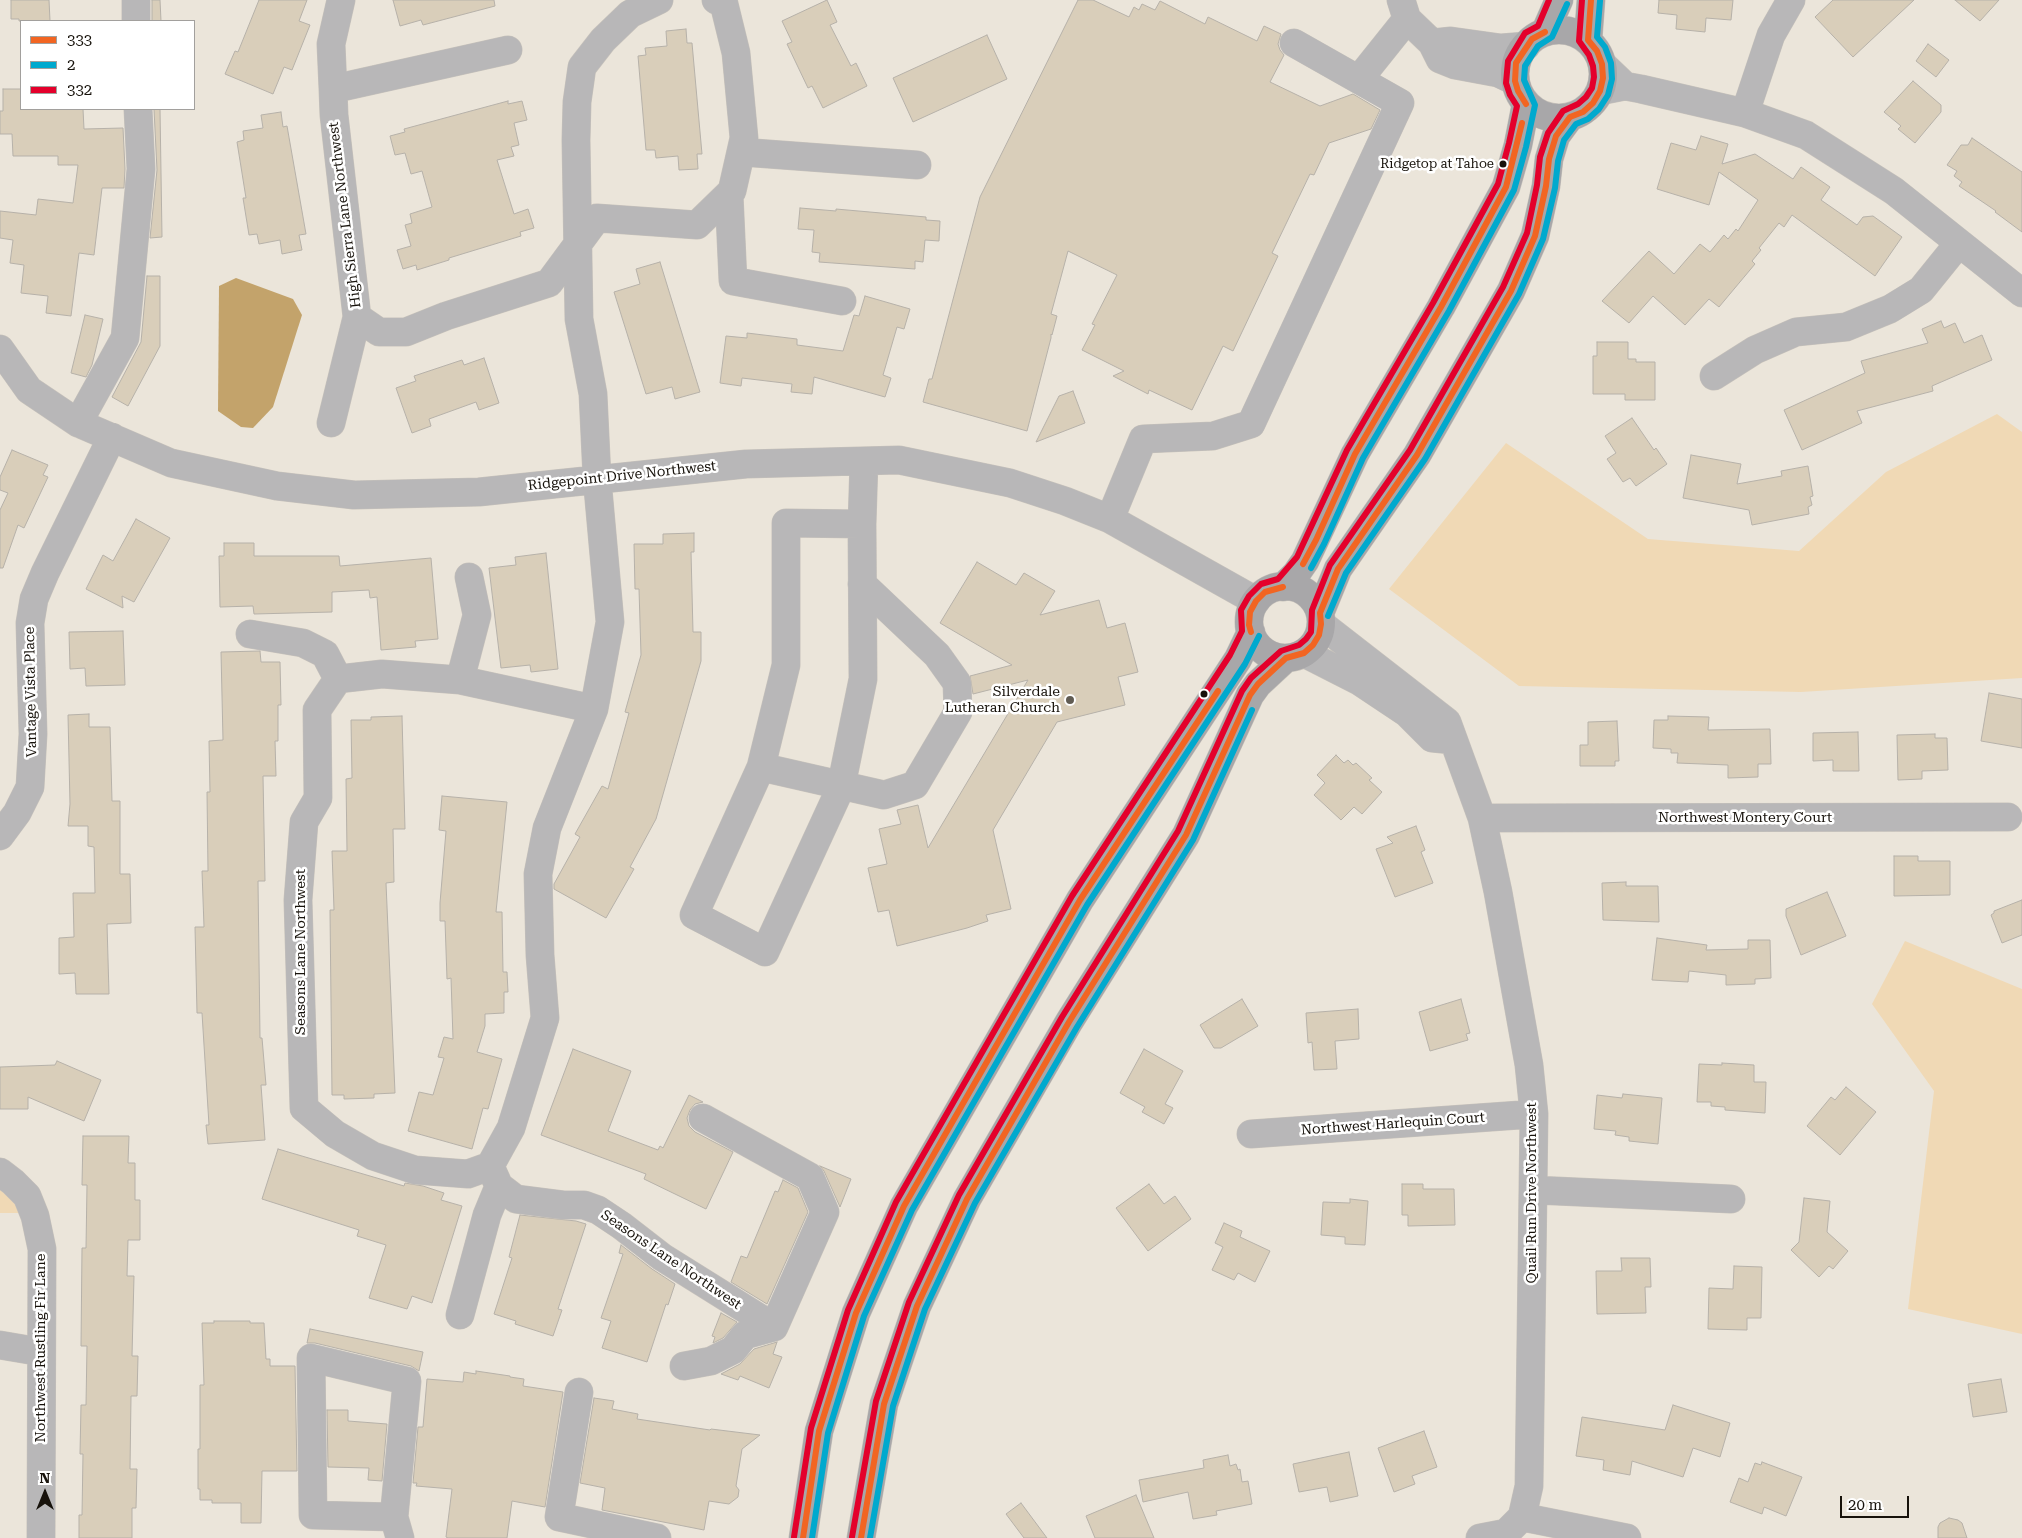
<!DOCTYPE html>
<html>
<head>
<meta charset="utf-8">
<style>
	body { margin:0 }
	#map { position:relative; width:2022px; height:1538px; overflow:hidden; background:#ebe5da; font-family:"Roboto Serif",serif }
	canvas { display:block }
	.legend { position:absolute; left:20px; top:20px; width:175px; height:90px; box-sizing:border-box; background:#fff; border:1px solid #a2a09d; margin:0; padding:6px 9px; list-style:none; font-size:15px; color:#17120b }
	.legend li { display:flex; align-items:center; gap:10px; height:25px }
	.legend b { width:25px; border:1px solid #a2a09d }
	.north { position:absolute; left:20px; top:1468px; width:50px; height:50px; -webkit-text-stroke:4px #fff; paint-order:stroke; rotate:0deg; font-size:14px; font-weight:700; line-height:20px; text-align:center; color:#17120b }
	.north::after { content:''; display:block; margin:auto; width:18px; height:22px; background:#17120b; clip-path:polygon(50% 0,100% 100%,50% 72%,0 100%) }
	.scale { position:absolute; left:1840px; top:1496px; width:69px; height:22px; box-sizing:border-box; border:2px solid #17120b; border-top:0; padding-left:6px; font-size:15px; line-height:18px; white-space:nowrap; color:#17120b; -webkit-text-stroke:4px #fff; paint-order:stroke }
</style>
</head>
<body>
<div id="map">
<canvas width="2022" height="1538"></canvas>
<ul class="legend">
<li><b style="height:6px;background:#f26522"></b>333</li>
<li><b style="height:6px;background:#00a9ce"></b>2</li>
<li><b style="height:6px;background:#e4002b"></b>332</li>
</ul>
<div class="north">N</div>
<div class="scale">20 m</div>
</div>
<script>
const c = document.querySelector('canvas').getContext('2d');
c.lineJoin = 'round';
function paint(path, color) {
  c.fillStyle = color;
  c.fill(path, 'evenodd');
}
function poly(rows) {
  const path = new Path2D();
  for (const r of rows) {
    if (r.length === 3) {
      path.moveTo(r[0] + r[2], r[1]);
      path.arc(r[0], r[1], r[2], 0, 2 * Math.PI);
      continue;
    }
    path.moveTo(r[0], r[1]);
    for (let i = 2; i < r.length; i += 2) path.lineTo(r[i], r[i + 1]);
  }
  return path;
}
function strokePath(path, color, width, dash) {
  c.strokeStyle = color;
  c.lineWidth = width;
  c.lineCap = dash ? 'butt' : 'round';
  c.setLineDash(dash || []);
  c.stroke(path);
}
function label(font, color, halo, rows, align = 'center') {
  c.font = font + ' "Roboto Serif",serif';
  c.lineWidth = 5;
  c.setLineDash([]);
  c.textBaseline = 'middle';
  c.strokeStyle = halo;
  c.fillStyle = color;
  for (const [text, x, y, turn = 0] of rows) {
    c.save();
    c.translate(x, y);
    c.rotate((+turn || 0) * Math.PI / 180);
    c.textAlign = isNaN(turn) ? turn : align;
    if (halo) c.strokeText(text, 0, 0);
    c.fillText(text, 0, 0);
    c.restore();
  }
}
paint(poly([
	[1997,414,2022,432,2022,678,1801,692,1519,686,1389,589,1506,443,1648,539,1799,551,1886,472],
	[1905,941,2022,989,2022,1334,1908,1309,1934,1091,1872,1004],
	[0,1172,29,1213,0,1213]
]), '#f0d9b5');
paint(poly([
	[236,278,293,299,302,315,273,407,253,428,241,427,218,411,219,286]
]), '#c3a36b');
const building = poly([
	[11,0,49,0,50,21,19,21,19,19,11,19,11,0],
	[152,0,160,0,161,21,152,21,152,0],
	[259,0,307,0,299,21,310,25,292,70,284,67,273,94,225,74,235,51,238,52,259,0],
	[393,0,494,0,495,6,423,25,421,20,400,26,393,0],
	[827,0,837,22,830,25,851,66,856,63,867,86,823,108,812,86,808,88,787,44,792,42,782,21,827,0],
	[1078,0,1093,0,1129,17,1134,7,1139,10,1142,4,1155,10,1160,1,1205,24,1208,17,1257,41,1264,26,1281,34,1278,44,1280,50,1284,55,1270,82,1320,106,1353,94,1380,110,1371,129,1329,143,1314,175,1310,174,1272,253,1278,256,1233,351,1223,346,1192,410,1149,390,1148,394,1113,376,1124,371,1082,350,1095,325,1092,324,1117,275,1068,251,1051,314,1057,316,1052,335,1051,334,1051,338,1027,431,923,402,929,379,932,379,980,197,1078,0],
	[1659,0,1733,0,1731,20,1706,18,1705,32,1676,29,1677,15,1658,13,1659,0],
	[1833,0,1914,0,1853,57,1815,17,1833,0],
	[1955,0,1999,0,1980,21,1955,0],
	[686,29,687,43,692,43,702,154,697,154,698,169,679,170,678,156,656,158,655,150,646,150,638,56,646,55,645,48,667,46,666,31,686,29],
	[987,35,1007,79,913,122,893,78,987,35],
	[1928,44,1949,60,1936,77,1916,61,1928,44],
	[1913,81,1941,105,1941,112,1915,143,1898,129,1901,126,1884,112,1913,81],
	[3,89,21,89,21,109,83,109,84,129,123,128,125,169,124,188,102,188,94,255,79,253,71,316,46,313,48,296,21,293,24,265,10,263,13,240,0,238,0,211,36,215,38,199,73,203,78,165,58,165,58,156,13,156,12,134,0,134,0,111,3,111,3,89],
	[508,101,508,104,522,101,527,120,514,123,519,145,511,147,514,156,497,160,514,214,528,209,534,228,520,232,521,236,449,258,449,260,417,270,416,265,403,269,397,250,411,246,405,225,412,223,410,214,432,207,422,171,411,174,405,153,395,155,390,136,405,132,404,129,508,101],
	[154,109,160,109,162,237,150,238,157,170,154,109],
	[281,112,283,127,287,126,306,234,299,235,302,250,282,254,280,240,259,244,257,234,249,235,243,198,246,198,237,142,244,140,243,131,263,128,261,115,281,112],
	[1701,136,1728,144,1722,164,1755,154,1793,179,1801,167,1830,187,1821,200,1857,225,1863,217,1873,216,1902,237,1875,276,1792,215,1784,227,1779,223,1759,248,1761,250,1752,261,1755,264,1719,307,1709,299,1685,325,1653,296,1629,323,1602,301,1649,251,1674,274,1700,244,1710,252,1724,235,1728,239,1736,229,1738,231,1758,200,1719,172,1709,205,1657,189,1671,143,1696,150,1701,136],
	[1972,138,2022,172,2022,232,1995,212,1996,211,1959,186,1962,182,1954,176,1957,171,1947,165,1961,145,1968,145,1972,138],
	[800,208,836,211,836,209,926,217,926,220,940,221,939,241,925,240,923,262,915,261,915,269,819,262,820,253,812,252,814,230,798,229,800,208],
	[660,262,700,392,675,399,672,387,646,394,614,292,640,284,636,269,660,262],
	[147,276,160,276,160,346,128,406,112,397,141,342,147,276],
	[865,296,910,309,904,329,897,327,883,375,891,378,885,397,814,377,812,394,791,392,792,384,742,378,741,386,720,383,726,336,747,338,747,333,797,339,797,345,843,351,854,315,859,316,865,296],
	[85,315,103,319,92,365,86,377,71,373,85,315],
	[1941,321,1944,328,1955,323,1964,343,1982,335,1992,360,1932,386,1933,391,1857,411,1862,423,1802,450,1784,410,1865,373,1861,361,1928,343,1922,329,1941,321],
	[1597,342,1628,342,1628,359,1636,359,1636,362,1655,362,1655,400,1625,400,1625,394,1593,394,1593,356,1597,356,1597,342],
	[484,358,499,403,479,410,476,402,429,419,431,426,412,433,396,388,416,381,414,376,462,360,464,365,484,358],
	[1073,391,1085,423,1036,442,1059,396,1073,391],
	[1632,418,1654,450,1656,448,1667,464,1636,486,1630,478,1623,482,1607,459,1616,453,1605,436,1632,418],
	[12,450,48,465,43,475,48,477,24,528,18,525,3,568,0,568,0,510,8,493,0,490,0,477,12,450],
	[1691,455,1741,464,1737,484,1782,476,1781,471,1808,466,1813,496,1810,497,1812,505,1808,507,1809,514,1752,525,1749,510,1683,498,1691,455],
	[136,519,170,538,134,602,122,596,123,608,86,589,103,555,113,561,136,519],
	[694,533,694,552,691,552,693,632,701,632,701,661,656,819,630,867,634,869,606,918,554,889,554,884,580,837,575,834,602,786,608,789,629,713,625,712,641,655,639,589,635,589,634,544,663,544,663,534,694,533],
	[224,543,254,543,254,556,339,556,340,566,431,558,438,639,415,641,416,647,381,650,377,597,370,598,369,590,332,592,332,612,254,614,253,606,220,607,219,556,224,556,224,543],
	[546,553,558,669,531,672,530,665,501,668,489,568,516,565,515,557,546,553],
	[977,562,1016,585,1024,573,1055,591,1040,615,1099,600,1107,628,1125,623,1138,672,1118,677,1125,705,1057,722,993,830,1011,909,986,915,988,921,967,928,897,946,889,910,878,912,868,868,887,864,879,829,901,824,897,810,918,805,928,848,1028,680,973,694,970,676,1012,665,940,623,977,562],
	[123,631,125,685,86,686,85,668,70,669,69,632,123,631],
	[260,651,261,662,280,662,281,705,278,705,278,741,275,741,276,776,263,776,265,881,258,881,260,1038,262,1038,266,1085,261,1085,265,1140,208,1144,206,1125,209,1125,202,1013,197,1013,195,927,204,927,202,871,208,871,207,792,210,792,209,741,223,740,221,652,260,651],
	[1989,693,2022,699,2022,748,1981,741,1989,693],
	[89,714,89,727,110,727,112,801,120,801,120,874,130,874,131,923,107,924,109,994,76,994,75,973,59,974,59,938,74,937,73,893,95,893,94,847,88,846,88,826,68,826,70,804,68,715,89,714],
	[402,716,405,829,393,829,394,882,386,883,395,1093,374,1094,374,1098,344,1099,344,1095,332,1095,330,910,334,910,332,851,347,851,346,779,352,778,351,720,371,720,371,717,402,716],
	[1668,716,1709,717,1708,730,1770,729,1771,764,1758,764,1758,777,1728,778,1728,765,1677,763,1678,753,1671,753,1671,749,1653,748,1654,720,1668,720,1668,716],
	[1617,721,1619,761,1615,761,1615,766,1580,766,1580,745,1588,745,1588,722,1617,721],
	[1858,732,1859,771,1833,771,1833,760,1813,761,1813,733,1858,732],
	[1935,734,1935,738,1947,738,1948,770,1922,771,1922,779,1898,780,1897,735,1935,734],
	[1336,755,1344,763,1348,760,1353,765,1356,763,1372,778,1369,780,1382,792,1362,814,1354,807,1341,820,1314,795,1325,783,1317,775,1336,755],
	[442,796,507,802,496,912,502,912,503,972,507,972,508,992,504,992,504,1013,485,1014,485,1026,477,1052,502,1059,488,1109,483,1108,472,1149,408,1131,419,1092,433,1095,444,1058,438,1057,444,1037,453,1039,451,978,447,979,445,921,440,921,440,903,446,831,439,830,442,796],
	[1416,826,1425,850,1421,852,1433,883,1395,897,1376,849,1393,843,1387,837,1416,826],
	[1894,856,1918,856,1918,861,1950,861,1950,895,1894,896,1894,856],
	[1626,882,1626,886,1658,886,1659,922,1603,920,1602,883,1626,882],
	[1827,892,1846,936,1801,955,1786,916,1786,909,1827,892],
	[2022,900,2022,935,2002,943,1991,915,1994,913,1994,911,2022,900],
	[1657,938,1707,945,1706,950,1748,949,1748,940,1770,940,1771,978,1755,979,1755,984,1726,985,1726,975,1689,971,1688,982,1652,980,1657,938],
	[1242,999,1258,1026,1221,1048,1214,1048,1200,1025,1242,999],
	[1461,999,1470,1033,1466,1034,1468,1040,1430,1051,1419,1012,1461,999],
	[1358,1009,1359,1039,1335,1041,1337,1069,1314,1070,1312,1042,1308,1043,1306,1013,1358,1009],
	[573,1049,631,1071,608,1131,658,1150,660,1146,663,1148,689,1095,703,1102,695,1104,690,1110,687,1118,689,1126,695,1132,733,1152,706,1209,644,1179,646,1174,541,1135,573,1049],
	[1144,1049,1183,1071,1165,1104,1173,1108,1164,1124,1142,1112,1145,1107,1120,1093,1144,1049],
	[57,1061,101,1080,84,1121,28,1097,28,1109,0,1109,0,1067,55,1065,57,1061],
	[1722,1063,1754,1065,1754,1082,1766,1082,1765,1113,1725,1110,1725,1107,1711,1106,1711,1102,1697,1102,1699,1064,1722,1065,1722,1063],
	[1846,1087,1876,1112,1840,1155,1807,1126,1831,1097,1835,1100,1846,1087],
	[1623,1094,1662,1098,1658,1144,1629,1141,1629,1137,1615,1135,1616,1131,1594,1129,1597,1095,1622,1098,1623,1094],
	[83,1136,129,1136,128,1163,135,1163,135,1200,140,1200,140,1240,128,1240,127,1276,134,1276,132,1356,138,1356,137,1396,131,1396,130,1469,137,1469,136,1508,132,1508,132,1538,79,1538,79,1515,82,1515,83,1454,80,1454,81,1405,86,1405,87,1346,81,1346,82,1248,86,1248,87,1185,82,1185,83,1136],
	[278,1149,404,1186,405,1183,423,1186,444,1193,441,1200,462,1206,432,1303,412,1296,407,1309,369,1298,386,1245,357,1236,359,1230,262,1199,278,1149],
	[820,1166,851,1179,840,1207,824,1171,820,1166],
	[783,1180,798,1188,808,1212,767,1304,731,1282,741,1256,747,1258,775,1191,778,1192,783,1180],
	[1149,1184,1164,1204,1175,1196,1191,1219,1148,1251,1116,1208,1149,1184],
	[1402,1184,1423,1184,1423,1189,1454,1189,1455,1225,1408,1226,1408,1215,1402,1215,1402,1184],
	[1804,1198,1830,1201,1827,1232,1848,1251,1833,1269,1829,1266,1819,1277,1791,1250,1799,1242,1804,1198],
	[1350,1199,1368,1201,1365,1245,1345,1244,1345,1237,1321,1235,1323,1202,1350,1203,1350,1199],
	[520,1215,576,1221,586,1224,558,1309,562,1310,553,1336,515,1324,516,1321,494,1314,512,1258,509,1257,520,1215],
	[1224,1223,1242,1231,1240,1237,1270,1251,1255,1282,1238,1273,1234,1280,1212,1270,1223,1247,1215,1243,1224,1223],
	[621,1245,652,1269,675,1284,668,1305,666,1304,647,1362,602,1348,611,1321,601,1318,623,1254,619,1253,621,1245],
	[1621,1258,1650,1258,1651,1287,1645,1287,1646,1313,1597,1314,1596,1271,1622,1271,1621,1258],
	[1734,1266,1762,1267,1761,1318,1747,1318,1747,1330,1708,1329,1709,1288,1733,1289,1734,1266],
	[721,1313,737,1322,723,1338,713,1343,715,1337,712,1336,721,1313],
	[214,1321,250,1321,250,1323,264,1323,266,1359,270,1359,270,1366,295,1366,297,1471,262,1471,261,1523,241,1523,241,1503,212,1503,212,1500,200,1500,200,1489,198,1489,198,1449,200,1449,200,1385,204,1385,202,1323,214,1323,214,1321],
	[310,1329,423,1352,419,1371,411,1366,315,1343,307,1343,310,1329],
	[777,1342,773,1354,782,1357,769,1388,740,1376,738,1380,721,1374,740,1364,754,1349,777,1342],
	[476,1371,510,1376,510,1377,524,1379,523,1386,563,1392,545,1507,512,1501,507,1538,448,1538,446,1537,452,1489,416,1486,417,1483,413,1483,418,1427,423,1427,427,1379,463,1382,464,1372,476,1374,476,1371],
	[2001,1379,2007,1412,1973,1417,1968,1384,2001,1379],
	[594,1398,614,1401,612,1409,638,1414,637,1419,710,1430,711,1429,760,1435,742,1449,736,1486,739,1490,738,1497,729,1504,709,1501,704,1530,602,1510,605,1488,580,1483,594,1398],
	[1673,1405,1730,1423,1720,1457,1693,1448,1683,1477,1632,1461,1630,1475,1603,1470,1604,1460,1576,1456,1582,1417,1665,1430,1673,1405],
	[327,1410,348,1410,348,1421,387,1424,382,1481,368,1480,369,1468,328,1467,327,1410],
	[1424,1431,1437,1467,1412,1476,1415,1484,1394,1492,1378,1448,1424,1431],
	[1349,1452,1358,1496,1330,1502,1327,1487,1299,1492,1293,1464,1349,1452],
	[1228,1455,1230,1466,1236,1464,1238,1470,1240,1469,1242,1482,1248,1481,1252,1504,1216,1511,1217,1515,1193,1519,1188,1492,1143,1502,1139,1480,1204,1468,1203,1460,1228,1455],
	[1762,1462,1802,1477,1786,1516,1764,1507,1762,1514,1730,1502,1739,1478,1748,1482,1755,1463,1761,1465,1762,1462],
	[1136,1495,1154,1538,1095,1538,1086,1516,1136,1495],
	[1021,1503,1047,1538,1024,1538,1006,1514,1021,1503],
	[1949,1518,1958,1520,1962,1523,1967,1538,1938,1538,1938,1527,1940,1523,1949,1518]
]);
paint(building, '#d9ceba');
strokePath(building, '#b6b1a9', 1);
const minor = poly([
	[341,0,331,44,333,89,334,115,357,317,379,332,406,332,446,316,549,283,597,218,697,225,732,191,744,138,736,53,724,4,716,0],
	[1401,0,1407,19,1432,43,1440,59,1455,65,1498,73,1515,81],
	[136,21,136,0],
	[1432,43,1451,41,1501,48,1526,46],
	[1602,64,1625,86],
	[1359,79,1407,19],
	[333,89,508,50],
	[1600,91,1625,86,1641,89,1745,113,1806,135,1894,191,2022,293],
	[1745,113,1771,35,1791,0],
	[741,152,917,165],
	[729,194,733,281,842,301],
	[0,349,29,390,78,423,171,463,277,486,354,495,479,492,746,464,899,460,1010,483,1065,501,1110,519,1256,601],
	[1714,376,1755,350,1796,332,1846,327,1890,309,1921,290,1959,243],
	[78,423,125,338,141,169,138,109],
	[331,423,357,317],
	[1110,519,1143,439,1213,436,1251,424,1400,103,1294,43],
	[862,524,863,679,841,787,765,952,694,915,761,767,786,665,786,523,862,524,864,461],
	[1321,624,1447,722,1482,818,1498,892,1529,1065,1534,1114,1529,1486,1522,1517,1506,1533,1480,1538],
	[250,634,303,643,325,654,338,679],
	[1304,653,1359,681,1407,713,1432,738,1452,740],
	[460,680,477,615,469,577],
	[761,767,884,795,915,785,958,712,957,683,937,655,862,584],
	[1482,818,2008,817],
	[0,836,17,813,30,787,33,734,30,623,34,599,45,573,112,437],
	[1251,1134,1534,1114],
	[490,1166,511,1128,545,1018,540,955,538,874,547,828,594,709,610,622,597,478,593,394,579,319,576,140,577,102,582,67,603,40,630,14,659,0],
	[490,1166,468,1174,415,1170,373,1156,335,1134,304,1108,298,900,304,822,318,798,317,710,338,679,382,674,460,680,594,709],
	[490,1166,499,1186,516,1199,563,1205,584,1205,598,1210,622,1226,662,1257,774,1327],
	[0,1172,13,1182,27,1196,35,1216,42,1249,41,1538],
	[1534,1190,1731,1199],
	[460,1315,487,1215,499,1186],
	[0,1345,41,1352],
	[684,1366,711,1361,733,1350,745,1335,774,1327,825,1212,810,1177,703,1118],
	[579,1392,559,1517,657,1538],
	[394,1517,313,1515,311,1358,407,1381,394,1517,400,1538],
	[1522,1517,1627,1538]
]);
const major = poly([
	[1559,74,44],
	[1545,32,1559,0],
	[1588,40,1591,0],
	[1285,622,36],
	[1283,587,1296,574,1305,561,1355,454,1441,307,1506,187,1518,145,1526,104],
	[1320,613,1338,569,1417,455,1511,291,1535,236,1546,186,1549,159,1556,136,1570,117],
	[803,1538,819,1431,856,1313,904,1206,1080,900,1238,659,1251,632],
	[861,1538,884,1404,917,1306,967,1199,1069,1022,1186,835,1250,695,1258,684,1286,658]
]);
strokePath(minor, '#c7c2bb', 29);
strokePath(major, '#c7c2bb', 29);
strokePath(minor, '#b8b7b8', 28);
strokePath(major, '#a8a7a9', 28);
strokePath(poly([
	[1526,104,1518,91,1515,81,1516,63,1532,39,1545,32],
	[1303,564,1316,540,1355,454,1441,307,1506,187,1522,123],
	[1251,632,1249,625,1250,612,1256,601,1265,592,1283,587],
	[803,1538,819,1431,856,1313,904,1206,1080,900,1218,691],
	[861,1538,884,1404,917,1306,967,1199,1069,1022,1186,835,1250,695,1258,684,1286,658,1304,653,1313,645,1319,635,1321,624,1320,613,1338,569,1417,455,1511,291,1535,236,1546,186,1549,159,1556,136,1570,117,1583,112,1593,103,1600,91,1603,78,1602,64,1597,51,1588,40,1591,0]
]), '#f26522', 6);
strokePath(poly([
	[1311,568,1324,544,1363,458,1449,311,1514,190,1526,147,1535,105,1524,80,1525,66,1538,46,1552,37,1567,4],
	[1328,616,1346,573,1425,459,1519,294,1543,239,1555,188,1558,161,1564,140,1576,124,1588,119,1599,109,1608,95,1612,79,1611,63,1605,47,1597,37,1600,1],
	[812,1538,828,1433,864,1316,912,1210,1087,905,1245,664,1259,636],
	[870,1538,893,1406,925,1309,975,1203,1077,1027,1193,840,1252,710]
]), '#00a9ce', 6);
strokePath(poly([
	[794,1537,811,1428,848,1310,896,1202,1072,896,1230,655,1242,631,1241,610,1249,596,1261,584,1278,579,1297,557,1347,450,1433,303,1498,184,1509,143,1517,106,1510,95,1506,83,1508,61,1525,33,1538,26,1549,0],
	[852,1537,876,1401,909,1302,959,1195,1062,1017,1178,831,1242,691,1251,678,1281,651,1299,645,1306,639,1311,632,1312,610,1330,565,1410,450,1503,287,1527,233,1537,185,1540,157,1548,133,1563,111,1578,104,1586,97,1592,88,1594,77,1593,66,1589,55,1579,41,1582,0]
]), '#e4002b', 6);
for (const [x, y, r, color] of [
	[1503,164,4.5,"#17120b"],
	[1204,694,4.5,"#17120b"],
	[1070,700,5,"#615c53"]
]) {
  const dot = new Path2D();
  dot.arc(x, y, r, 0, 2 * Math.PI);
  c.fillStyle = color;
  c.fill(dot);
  strokePath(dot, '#fff', 2);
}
label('13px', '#17120b', '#fff', [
	["Ridgetop at Tahoe",1494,164]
], 'right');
label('14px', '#17120b', '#fff', [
	["High Sierra Lane Northwest",345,215,-97],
	["Ridgepoint Drive Northwest",622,476,-6],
	["Vantage Vista Place",31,692,-91],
	["Northwest Montery Court",1745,818],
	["Seasons Lane Northwest",301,952,-90],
	["Northwest Harlequin Court",1393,1124,-4],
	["Quail Run Drive Northwest",1532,1193,-90],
	["Seasons Lane Northwest",671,1260,34],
	["Northwest Rustling Fir Lane",41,1348,-90]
]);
label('14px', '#17120b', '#fff', [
	["Silverdale",1060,692],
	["Lutheran Church",1060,708]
], 'right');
</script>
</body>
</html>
